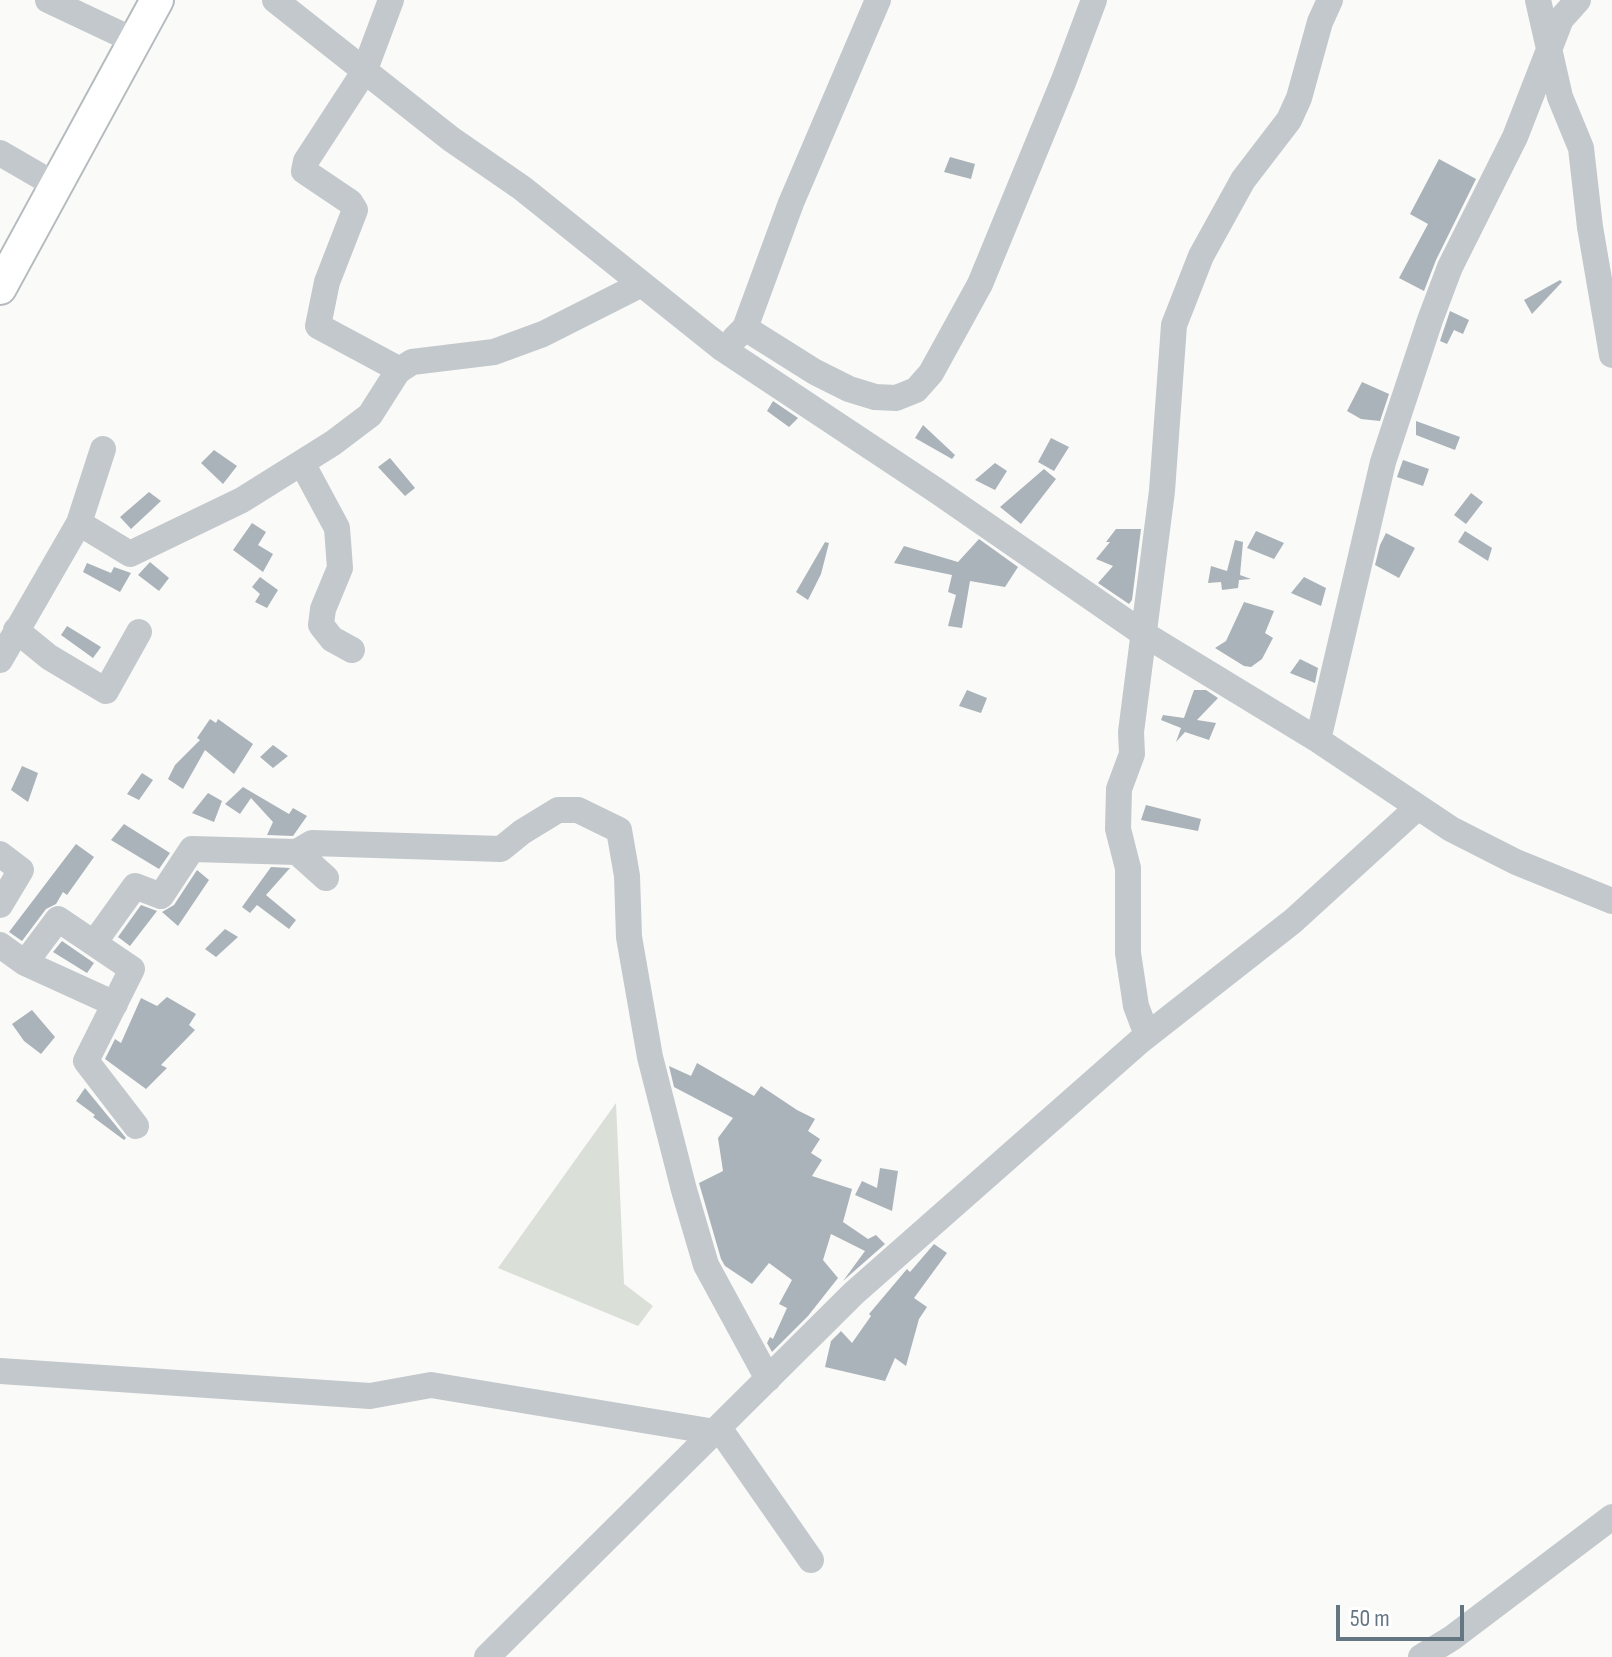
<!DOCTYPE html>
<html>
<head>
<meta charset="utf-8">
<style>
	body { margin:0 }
	#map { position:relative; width:1612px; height:1657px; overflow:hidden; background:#fafaf8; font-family:"Sofia Sans Condensed",sans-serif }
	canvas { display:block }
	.scale { position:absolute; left:1336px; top:1605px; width:128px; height:36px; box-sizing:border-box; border:4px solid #657683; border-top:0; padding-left:10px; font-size:24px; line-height:28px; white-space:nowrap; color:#657683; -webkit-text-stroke:6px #fff; paint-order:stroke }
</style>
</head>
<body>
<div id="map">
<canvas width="1612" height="1657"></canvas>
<div class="scale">50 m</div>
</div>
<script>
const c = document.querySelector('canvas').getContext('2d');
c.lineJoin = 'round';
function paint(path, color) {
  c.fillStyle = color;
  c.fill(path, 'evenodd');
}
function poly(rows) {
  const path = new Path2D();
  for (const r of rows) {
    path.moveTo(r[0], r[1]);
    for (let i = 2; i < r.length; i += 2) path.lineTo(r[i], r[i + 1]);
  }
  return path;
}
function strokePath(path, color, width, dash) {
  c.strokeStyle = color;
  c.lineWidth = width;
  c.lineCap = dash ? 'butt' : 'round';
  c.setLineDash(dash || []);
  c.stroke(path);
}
paint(poly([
	[616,1103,624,1284,653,1306,638,1326,498,1268]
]), '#dadfd7');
paint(poly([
	[950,157,975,164,971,179,944,172],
	[1439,159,1476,179,1436,260,1424,291,1399,278,1428,224,1410,214],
	[1560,280,1562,282,1532,314,1524,300],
	[1450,311,1469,320,1463,334,1454,330,1447,344,1440,341],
	[1362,382,1389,394,1380,421,1361,419,1347,411],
	[773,401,798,418,789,427,767,411],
	[1416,421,1460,437,1455,450,1416,435],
	[923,425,955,455,952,459,915,438],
	[1051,438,1069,447,1054,471,1038,462],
	[214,450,237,466,223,484,201,463],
	[390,458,415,488,405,496,378,467],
	[1403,460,1429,469,1423,486,1397,477],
	[995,463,1007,471,995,490,975,480],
	[1044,469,1056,479,1021,524,1000,507],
	[149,492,161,501,131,529,120,517],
	[1471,493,1483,502,1466,524,1454,515],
	[252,523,266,532,258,545,273,554,263,572,233,550],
	[1116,529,1141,529,1132,600,1129,604,1098,583,1113,566,1096,559,1110,542,1106,542],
	[1256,531,1284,543,1274,559,1247,548],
	[1465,531,1492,548,1488,561,1458,542],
	[1386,533,1415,548,1399,578,1375,565,1380,545],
	[979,539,1018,567,1005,587,970,581,962,628,948,626,956,595,948,592,952,575,894,563,904,546,958,562],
	[1235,540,1243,542,1240,575,1251,579,1239,580,1238,588,1222,590,1221,582,1208,583,1211,566,1227,571],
	[825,542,829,543,821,574,808,600,796,592],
	[150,562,169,578,159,591,138,575],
	[87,563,111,573,114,567,131,573,120,592,83,572],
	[260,577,278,590,267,608,255,602,260,594,252,587],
	[1304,577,1326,588,1321,606,1291,593],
	[1244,602,1274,611,1265,633,1273,638,1262,659,1251,667,1244,666,1215,648,1226,641],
	[67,626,101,647,93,658,61,635],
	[1300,659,1318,668,1315,683,1290,673],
	[967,690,987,698,981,713,959,706],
	[1194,690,1206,690,1218,698,1197,720,1216,723,1209,740,1185,732,1176,742,1181,728,1161,720,1163,715,1184,718],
	[210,719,216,723,218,719,253,744,234,774,205,750,183,789,168,779,175,765,200,740,197,738],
	[273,745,288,756,273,768,260,757],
	[22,766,38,773,28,802,11,790],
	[142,773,153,780,139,800,127,794],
	[243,787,289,814,293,808,307,816,293,836,267,835,273,822,251,798,240,814,225,804],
	[208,793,222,801,214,822,192,813],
	[1146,805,1201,819,1198,831,1141,820],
	[124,824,170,853,159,869,111,840],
	[76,844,94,857,67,895,63,892,56,904,46,909,22,941,9,932],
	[271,867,290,868,266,895,296,920,289,929,257,905,250,913,242,907],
	[197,870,209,880,178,926,162,912,174,905],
	[141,905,157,911,130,946,118,937],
	[225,929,238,937,216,957,205,949],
	[62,941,94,963,87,973,53,952],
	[167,997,196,1014,189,1025,195,1030,161,1065,167,1068,146,1089,105,1059,115,1039,121,1043,141,998,157,1006],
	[32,1010,55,1037,41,1054,24,1041,12,1024],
	[697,1063,754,1096,761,1086,797,1110,815,1119,808,1131,820,1139,811,1153,822,1160,812,1176,852,1189,843,1222,868,1239,876,1235,885,1244,843,1281,865,1251,831,1234,823,1260,838,1278,808,1316,772,1352,767,1343,770,1337,773,1339,787,1308,779,1304,792,1280,769,1263,752,1284,725,1266,721,1259,699,1183,723,1171,718,1138,733,1118,674,1087,669,1066,691,1076],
	[85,1088,126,1138,124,1140,93,1117,95,1115,76,1101],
	[880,1168,898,1171,892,1211,855,1195,862,1181,877,1188],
	[934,1244,947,1253,914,1298,927,1307,919,1319,906,1366,895,1358,885,1381,825,1367,831,1341,841,1331,852,1343,871,1316,869,1314,907,1269,910,1272]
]), '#aab3b9');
const major = poly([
	[0,288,157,0]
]);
strokePath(major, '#b5babe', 36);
strokePath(poly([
	[48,0,135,41],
	[275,0,451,139,522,188,723,349,937,491,1144,634,1318,740,1451,829,1516,862,1612,901],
	[391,0,364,72,306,161,304,171,350,202,355,210,327,282,318,326,400,370],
	[1538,0,1560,97,1581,148,1590,227,1612,355],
	[0,153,57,186],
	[745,328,815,372,849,389,875,397,896,398,916,390,931,373,980,284,1064,80,1094,0],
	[735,338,745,328,791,203,878,0],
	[302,463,337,528,340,568,323,609,321,625,332,639,352,650],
	[79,523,130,554,242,500,333,443,370,415,398,371,412,362,494,352,543,334,642,284],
	[16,630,49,657,106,691,139,632],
	[0,660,79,523,103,449],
	[1318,740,1383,462,1430,320,1450,267,1515,137,1561,19,1578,0],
	[297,852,312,843,501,849,522,832,558,810,578,810,619,830,627,876,629,937,650,1057,684,1190,706,1265,768,1379],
	[0,854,21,870,0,905],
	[94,943,135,886,161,896,192,849,297,852,326,878],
	[0,945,25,963,58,919,132,969,86,1061,136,1126],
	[25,963,115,1004],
	[1147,1035,1136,1006,1128,953,1128,868,1118,829,1119,789,1132,754,1131,732,1162,491,1174,325,1201,256,1243,180,1289,120,1299,98,1320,22,1330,0],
	[0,1371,370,1396,431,1385,715,1432],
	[719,1428,811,1560],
	[487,1657,854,1293,1140,1041,1293,921,1418,807],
	[1421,1657,1452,1638,1612,1517]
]), '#c3c8cc', 26);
strokePath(major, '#fff', 32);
</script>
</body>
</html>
